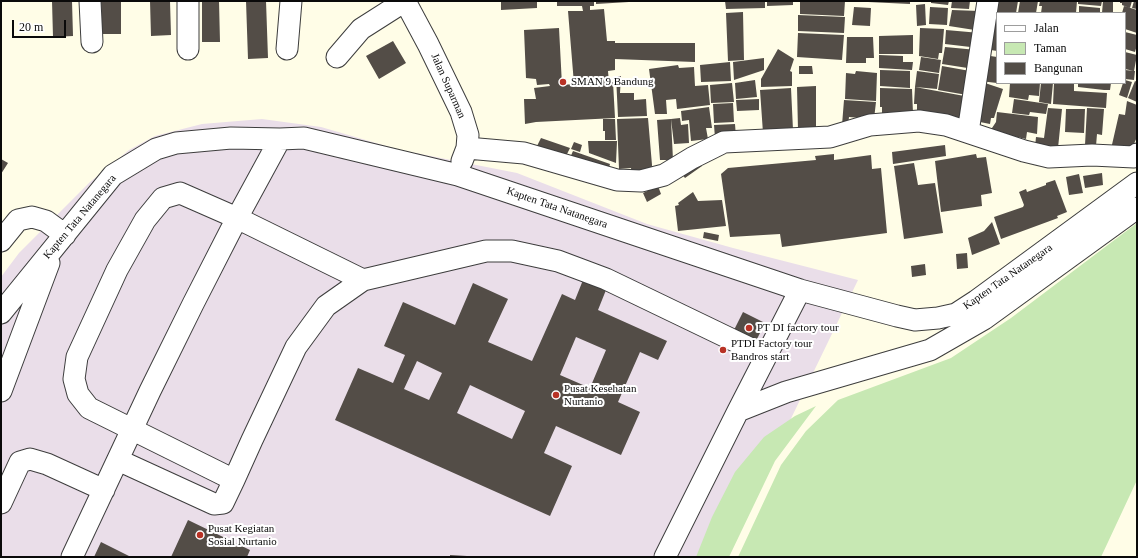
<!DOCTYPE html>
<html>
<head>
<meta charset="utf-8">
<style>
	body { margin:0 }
	#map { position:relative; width:1138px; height:558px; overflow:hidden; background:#fffde7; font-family:Georgia,serif }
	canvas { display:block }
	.frame { position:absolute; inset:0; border:2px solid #0a0a0a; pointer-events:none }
	.legend { position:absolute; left:996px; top:12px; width:130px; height:72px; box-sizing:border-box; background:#fff; border:1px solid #9d9d9d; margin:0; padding:5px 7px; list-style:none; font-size:12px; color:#0a0a0a }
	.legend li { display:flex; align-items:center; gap:8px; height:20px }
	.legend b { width:20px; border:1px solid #9d9d9d }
	.scale { position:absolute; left:12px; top:20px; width:54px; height:18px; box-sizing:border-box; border:2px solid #0a0a0a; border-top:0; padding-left:5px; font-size:12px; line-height:14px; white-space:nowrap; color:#0a0a0a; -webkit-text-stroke:3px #fff; paint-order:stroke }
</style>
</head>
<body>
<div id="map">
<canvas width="1138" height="558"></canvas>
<div class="frame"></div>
<ul class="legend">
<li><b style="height:5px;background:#fff"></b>Jalan</li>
<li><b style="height:11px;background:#c7e8b3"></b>Taman</li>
<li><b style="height:11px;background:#534d47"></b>Bangunan</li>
</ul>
<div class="scale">20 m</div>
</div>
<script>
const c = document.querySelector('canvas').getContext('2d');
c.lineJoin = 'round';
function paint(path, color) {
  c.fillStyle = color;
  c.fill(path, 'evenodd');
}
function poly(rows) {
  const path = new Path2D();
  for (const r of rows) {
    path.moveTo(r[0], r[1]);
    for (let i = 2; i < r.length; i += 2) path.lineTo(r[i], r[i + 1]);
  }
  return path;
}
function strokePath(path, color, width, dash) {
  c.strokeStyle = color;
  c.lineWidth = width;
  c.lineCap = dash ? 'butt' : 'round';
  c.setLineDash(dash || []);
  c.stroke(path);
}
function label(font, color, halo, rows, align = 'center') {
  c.font = font + ' Georgia,serif';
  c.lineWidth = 4;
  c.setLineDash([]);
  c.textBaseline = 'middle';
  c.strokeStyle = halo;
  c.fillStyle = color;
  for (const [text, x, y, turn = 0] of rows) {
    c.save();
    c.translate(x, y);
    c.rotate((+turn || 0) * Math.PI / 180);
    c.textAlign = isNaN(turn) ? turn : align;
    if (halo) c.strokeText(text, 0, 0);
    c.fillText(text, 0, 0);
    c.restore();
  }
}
paint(poly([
	[262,119,321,127,400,150,517,173,647,224,733,248,858,280,724,557,1,557,1,277,19,253,90,182,129,150,155,136,202,124]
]), '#eadee9');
paint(poly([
	[1137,223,1137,480,1101,557,738,557,781,465,806,431,838,400,951,358,1011,318],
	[816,406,775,461,729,557,696,557,712,517,735,472,764,437,795,416]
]), '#c7e8b3');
paint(poly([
	[52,1,72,1,73,36,53,37],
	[101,1,121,1,121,34,102,34],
	[150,1,170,1,171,35,151,36],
	[202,1,219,1,220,42,202,42],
	[246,1,266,1,268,58,248,59],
	[501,1,537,1,537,8,501,10],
	[557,1,594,1,594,6,590,6,590,10,604,9,607,41,615,41,615,47,615,43,695,43,695,62,615,59,615,70,608,71,609,83,613,82,615,118,536,122,525,124,524,99,536,99,534,88,550,86,549,84,537,85,536,79,526,78,524,30,559,28,562,85,574,84,568,11,583,11,582,6,557,6],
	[596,1,629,1,629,2,596,4],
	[725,1,765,1,765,8,726,9],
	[767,1,793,1,793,5,767,6],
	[800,1,845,1,844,16,800,14],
	[868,1,910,1,910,4,868,2],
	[931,1,949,1,948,5,931,3],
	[952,1,970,1,969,9,951,8],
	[992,1,1018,1,1016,13,990,13],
	[1020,1,1038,1,1036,13,1018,13],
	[1040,1,1077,1,1076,13,1041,13,1042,6,1039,6],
	[1078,1,1102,1,1101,6,1078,4],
	[1103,1,1113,1,1113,13,1102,13],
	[1120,1,1132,1,1130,8,1122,5,1122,3,1120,3],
	[1134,1,1137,1,1137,9,1132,8],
	[925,4,926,25,917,26,916,5],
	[1079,6,1100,8,1100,13,1079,13],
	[1124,6,1137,10,1137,33,1125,29,1125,13,1122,13],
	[854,7,871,8,870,26,852,25],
	[930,7,948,8,947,25,929,24],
	[952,10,979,11,981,31,949,26],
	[743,12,744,60,728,61,726,13],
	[990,14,997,15,997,51,985,49],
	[798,15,845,17,844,33,798,31],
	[920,28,944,29,942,53,939,53,938,59,919,56],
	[946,30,980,33,979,48,945,44],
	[1125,32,1137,35,1137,45,1135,52,1125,49],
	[798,33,844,35,842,60,797,57],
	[913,35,913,54,879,54,879,36],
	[847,37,873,37,874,58,866,58,866,63,846,63],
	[393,41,406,63,379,79,366,56],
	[945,47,977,50,974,69,942,64],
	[778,49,794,59,790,71,792,72,792,86,761,87,761,79],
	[1125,52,1137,55,1134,71,1125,69],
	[879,55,903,56,903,62,913,62,912,70,879,68],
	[984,55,997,57,997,83,980,81],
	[921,57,941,60,939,73,919,70],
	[764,58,764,70,734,80,733,62],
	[730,62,731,81,701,82,700,65],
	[678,65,679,68,694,67,695,86,708,85,710,105,677,109,676,99,666,100,667,114,655,114,649,69],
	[799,66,812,66,813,74,799,74],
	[942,66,970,71,967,95,938,90],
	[880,70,910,71,910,88,880,86],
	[1125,70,1135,71,1134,80,1125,79],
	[856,71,877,73,876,101,845,99,846,73,855,74],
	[917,71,939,74,937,89,915,87],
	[616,76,621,76,620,93,634,93,634,100,646,99,647,116,618,117],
	[755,80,757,97,736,99,735,83],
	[1125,80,1132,82,1127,98,1119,95,1123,83,1125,83],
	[1135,81,1137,82,1137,102,1128,98],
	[732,83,734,102,711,103,710,85],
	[985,83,1003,89,994,118,991,118,990,124,975,121],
	[1010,83,1040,83,1039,96,1029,95,1028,100,1009,97],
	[1041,83,1053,83,1051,104,1039,102],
	[1054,83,1074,83,1074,91,1107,93,1106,108,1053,104],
	[1078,83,1111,83,1110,90,1104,90,1078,87],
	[816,86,816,129,798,130,797,87],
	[915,87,970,97,966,120,955,118,955,117,950,116,917,112,917,104,914,104],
	[791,88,793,130,763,133,760,90],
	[880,88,912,89,913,113,882,114,882,107,880,107],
	[759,99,759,110,737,111,736,100],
	[1014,99,1048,104,1046,114,1030,112,1029,115,1012,113],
	[844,100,876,102,874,119,849,117,848,126,842,125],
	[1127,101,1137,105,1137,137,1133,146,1126,152,1111,149,1119,114,1125,115],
	[733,103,734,122,714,123,713,104],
	[709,107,712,128,706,128,708,139,691,141,689,120,682,121,681,111],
	[1048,108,1062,109,1058,148,1035,147,1036,137,1044,138],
	[1087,108,1104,109,1102,135,1097,134,1096,146,1085,145],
	[1066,109,1085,109,1084,133,1065,132],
	[997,112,1038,117,1037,134,1027,132,1026,139,990,131,996,122],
	[648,118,652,165,651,175,632,176,631,168,619,169,617,119],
	[680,118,681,125,688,124,689,143,674,144,671,119],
	[603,119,615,119,616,140,605,140,605,131,603,131],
	[671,119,673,160,660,160,657,120],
	[735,124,736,137,715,138,714,125],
	[541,138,570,148,564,160,537,146],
	[588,141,617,141,616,163,589,153],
	[574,142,582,145,580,152,571,149],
	[945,145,946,156,893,164,892,152],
	[573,151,610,164,607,174,569,160],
	[834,154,834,160,871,155,872,169,881,168,887,233,782,247,780,234,730,237,721,174,728,168,816,160,815,156],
	[976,154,977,158,986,157,992,193,981,195,982,206,941,212,935,161],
	[1,159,8,163,1,174],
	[698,160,702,166,685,178,681,173],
	[914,163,918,185,935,183,943,233,904,239,894,166],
	[1102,173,1103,185,1085,188,1083,176],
	[1079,174,1083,193,1069,195,1066,177],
	[1055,180,1067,212,1057,216,1058,218,1001,239,994,217,1023,207,1024,205,1019,192,1026,189,1027,192,1046,185,1046,183],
	[658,186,661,194,647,202,643,193],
	[693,192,698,201,722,200,726,226,678,231,675,206,679,205,678,203],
	[992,222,1000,244,972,255,968,238,984,231],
	[704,232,719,235,718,241,703,238],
	[967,253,968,268,957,269,956,254],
	[925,264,926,275,912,277,911,266],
	[583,280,606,290,598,310,667,341,658,360,640,352,618,402,640,412,621,455,556,426,544,453,572,466,550,516,335,420,358,368,393,383,405,355,384,346,403,302,455,325,473,283,508,299,488,342,532,361,562,294,575,300],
	[576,337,606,350,590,388,560,375],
	[417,361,442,373,429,400,404,389],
	[470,385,525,411,512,439,457,413],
	[743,312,765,323,755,343,733,332],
	[188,520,250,550,247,557,171,557],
	[101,542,131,557,94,557],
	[450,555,467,556,466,557,450,557]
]), '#534d47');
const minor = poly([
	[90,1,92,42],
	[188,1,188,49],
	[405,1,428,44,461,112,468,135,467,148,462,161],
	[287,49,291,1],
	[337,57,361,29,405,1],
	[968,132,988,1],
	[467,148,524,153,617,180,641,181,664,175,692,158,724,142,830,137,870,125,919,121,946,125,1024,151,1049,157,1092,155,1134,157,1137,154],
	[1,241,18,220,32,217,46,221,65,235],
	[363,280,237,218,180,193,163,198,145,220,117,270,77,357,74,379,78,394,89,408,234,480,252,440,296,347,326,306,363,280,486,251,512,251,558,261,606,279,766,356],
	[1,313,113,175,156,149,176,143,231,138,280,139,304,138,458,175,800,290,897,316,915,320,938,318,956,314,976,301,1137,183],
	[1,391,49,263],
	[738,411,786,392,930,350,984,319,1137,208],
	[118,460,214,504,223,503,234,480],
	[1,503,20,462,30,459,47,464,104,490],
	[72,557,150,391,193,304,237,218,280,139],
	[665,557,738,411,800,290]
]);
strokePath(minor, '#3d3d3d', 23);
strokePath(minor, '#fff', 21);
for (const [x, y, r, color] of [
	[563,82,4,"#b83225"],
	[749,328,4,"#b83225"],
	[723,350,4,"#b83225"],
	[556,395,4,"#b83225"],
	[200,535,4,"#b83225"]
]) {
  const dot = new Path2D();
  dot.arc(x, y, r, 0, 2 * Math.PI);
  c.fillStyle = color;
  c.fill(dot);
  strokePath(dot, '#fff', 1.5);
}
label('11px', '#0a0a0a', '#fff', [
	["SMAN 9 Bandung",571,82],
	["PT DI factory tour",757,328],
	["PTDI Factory tour",731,344],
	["Bandros start",731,357],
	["Pusat Kesehatan",564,389],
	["Nurtanio",564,402],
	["Pusat Kegiatan",208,529],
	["Sosial Nurtanio",208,542]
], 'left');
label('11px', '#0a0a0a', '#fff', [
	["Jalan Suparman",448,86,66],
	["Kapten Tata Natanegara",557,208,19],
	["Kapten Tata Natanegara",80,217,-50],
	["Kapten Tata Natanegara",1008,277,-35]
]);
</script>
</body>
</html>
